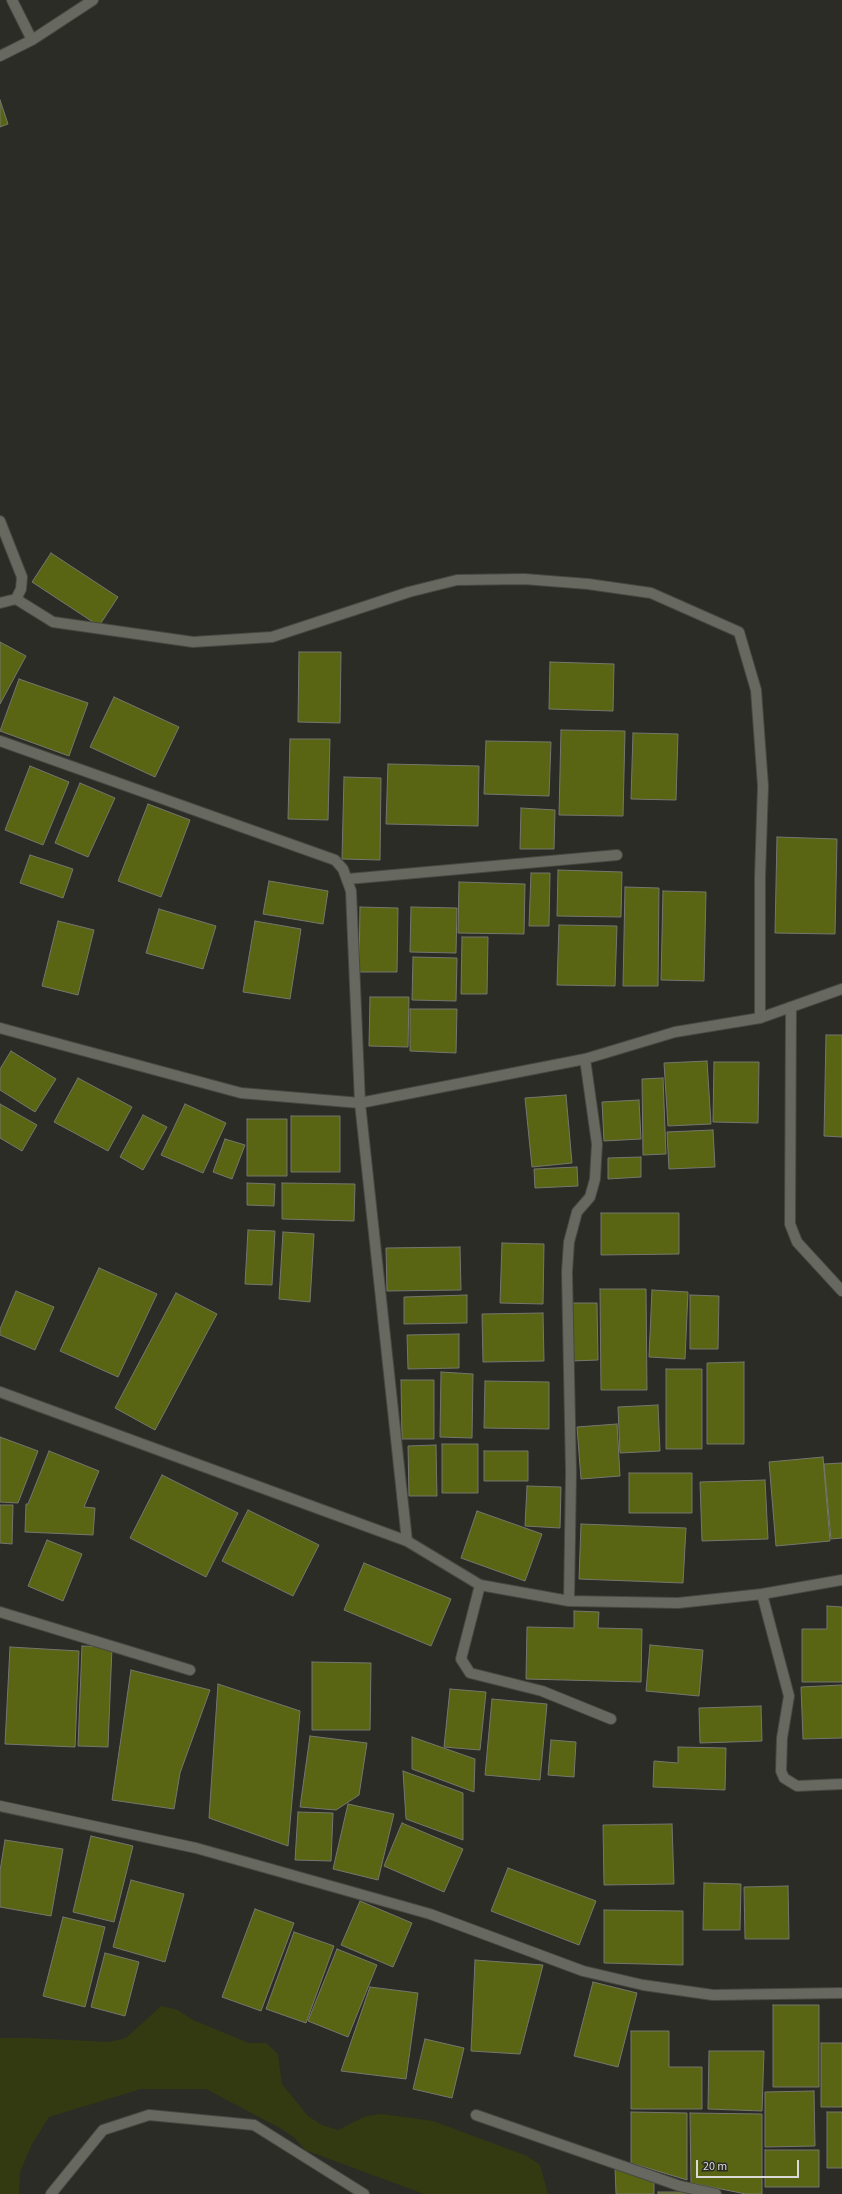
<!DOCTYPE html>
<html>
<head>
<meta charset="utf-8">
<style>
	body { margin:0 }
	#map { position:relative; width:842px; height:2194px; overflow:hidden; background:#2b2c25; font-family:"Source Sans 3",sans-serif }
	canvas { display:block }
	.scale { position:absolute; left:696px; top:2160px; width:103px; height:18px; box-sizing:border-box; border:2px solid #dadbd6; border-top:0; padding-left:5px; font-size:12px; line-height:14px; white-space:nowrap; color:#dadbd6; -webkit-text-stroke:3px #2b2c25; paint-order:stroke }
</style>
</head>
<body>
<div id="map">
<canvas width="842" height="2194"></canvas>
<div class="scale">20 m</div>
</div>
<script>
const c = document.querySelector('canvas').getContext('2d');
c.lineJoin = 'round';
function paint(path, color) {
  c.fillStyle = color;
  c.fill(path, 'evenodd');
}
function poly(rows) {
  const path = new Path2D();
  for (const r of rows) {
    path.moveTo(r[0], r[1]);
    for (let i = 2; i < r.length; i += 2) path.lineTo(r[i], r[i + 1]);
  }
  return path;
}
function strokePath(path, color, width, dash) {
  c.strokeStyle = color;
  c.lineWidth = width;
  c.lineCap = dash ? 'butt' : 'round';
  c.setLineDash(dash || []);
  c.stroke(path);
}
paint(poly([
	[161,2006,178,2010,193,2020,249,2043,266,2043,278,2054,282,2084,308,2116,322,2125,338,2130,366,2116,382,2114,433,2121,527,2156,540,2165,548,2194,424,2194,305,2150,295,2138,280,2128,206,2089,141,2089,49,2117,32,2144,20,2172,19,2194,0,2194,0,2038,28,2038,109,2042,126,2038]
]), '#333a11');
const building = poly([
	[0,100,8,124,0,127,0,100],
	[51,553,118,597,99,626,32,582,51,553],
	[0,642,26,656,0,704,0,642],
	[299,652,341,652,340,723,298,722,299,652],
	[550,662,614,664,613,711,549,709,550,662],
	[19,679,88,703,69,756,0,731,19,679],
	[114,697,179,727,155,777,90,747,114,697],
	[561,730,625,731,623,816,559,815,561,730],
	[633,733,678,734,676,800,631,799,633,733],
	[290,739,330,739,328,820,288,819,290,739],
	[486,741,551,742,549,796,484,794,486,741],
	[388,764,479,766,478,826,386,824,388,764],
	[30,766,69,782,43,845,5,830,30,766],
	[344,777,381,778,380,860,342,859,344,777],
	[80,783,115,798,88,857,55,843,80,783],
	[148,804,190,820,161,897,118,881,148,804],
	[521,808,555,810,554,849,520,849,521,808],
	[777,837,837,839,835,934,775,933,777,837],
	[30,855,73,869,63,898,20,883,30,855],
	[558,870,622,872,621,917,557,916,558,870],
	[531,873,550,873,549,926,529,926,531,873],
	[269,881,328,891,323,924,263,914,269,881],
	[459,882,525,884,524,934,458,933,459,882],
	[625,887,659,888,658,986,623,986,625,887],
	[663,891,706,892,704,981,661,980,663,891],
	[360,907,398,908,397,972,359,972,360,907],
	[411,907,457,908,456,953,410,952,411,907],
	[159,909,216,926,203,969,146,953,159,909],
	[58,921,94,930,78,995,42,986,58,921],
	[255,921,301,929,290,999,243,992,255,921],
	[559,925,617,926,615,986,557,985,559,925],
	[462,937,488,937,487,994,461,994,462,937],
	[413,957,457,958,456,1001,412,1000,413,957],
	[370,997,409,997,408,1047,369,1046,370,997],
	[410,1009,457,1009,456,1053,410,1051,410,1009],
	[826,1035,842,1035,842,1137,824,1136,826,1035],
	[11,1051,56,1079,35,1112,0,1090,0,1069,11,1051],
	[707,1061,711,1124,668,1126,664,1063,707,1061],
	[714,1062,759,1062,758,1123,713,1122,714,1062],
	[78,1078,132,1107,108,1151,54,1122,78,1078],
	[663,1078,666,1154,643,1155,642,1079,663,1078],
	[566,1095,572,1163,532,1167,525,1098,566,1095],
	[639,1100,641,1139,604,1141,602,1102,639,1100],
	[0,1104,37,1125,22,1151,0,1138,0,1104],
	[185,1104,226,1123,203,1173,161,1155,185,1104],
	[143,1115,167,1127,143,1170,120,1157,143,1115],
	[291,1116,340,1116,340,1172,291,1172,291,1116],
	[247,1119,287,1119,287,1176,247,1176,247,1119],
	[713,1130,715,1167,669,1169,667,1132,713,1130],
	[225,1139,245,1145,232,1179,213,1172,225,1139],
	[641,1157,641,1177,608,1179,608,1158,641,1157],
	[577,1167,578,1186,535,1188,534,1169,577,1167],
	[247,1183,275,1184,274,1206,247,1205,247,1183],
	[282,1183,355,1184,354,1221,282,1219,282,1183],
	[601,1213,679,1213,679,1254,601,1255,601,1213],
	[248,1230,275,1231,272,1285,245,1284,248,1230],
	[283,1232,314,1234,310,1302,279,1299,283,1232],
	[502,1243,544,1244,543,1304,500,1303,502,1243],
	[460,1247,461,1290,387,1291,386,1248,460,1247],
	[99,1268,157,1294,118,1377,60,1351,99,1268],
	[600,1289,646,1289,647,1390,601,1390,600,1289],
	[652,1290,688,1292,685,1359,649,1357,652,1290],
	[16,1291,54,1307,35,1350,0,1335,0,1329,16,1291],
	[176,1293,217,1314,155,1430,115,1408,176,1293],
	[467,1295,467,1323,404,1324,404,1297,467,1295],
	[690,1295,719,1296,718,1349,690,1349,690,1295],
	[570,1303,597,1303,598,1360,571,1361,570,1303],
	[543,1313,544,1361,483,1362,482,1314,543,1313],
	[459,1334,459,1368,408,1369,407,1335,459,1334],
	[744,1362,744,1444,707,1444,707,1363,744,1362],
	[666,1369,702,1369,702,1449,666,1449,666,1369],
	[441,1372,473,1374,472,1438,440,1437,441,1372],
	[401,1380,434,1380,434,1439,402,1439,401,1380],
	[485,1381,549,1382,549,1429,484,1428,485,1381],
	[658,1405,660,1451,620,1453,618,1407,658,1405],
	[617,1424,620,1476,581,1479,577,1427,617,1424],
	[0,1437,38,1451,18,1503,0,1502,0,1437],
	[442,1444,478,1444,478,1493,442,1493,442,1444],
	[436,1445,437,1496,409,1496,408,1446,436,1445],
	[49,1451,99,1471,84,1507,95,1508,93,1535,25,1532,26,1504,28,1504,49,1451],
	[484,1451,528,1451,528,1481,484,1481,484,1451],
	[823,1457,830,1541,776,1546,769,1462,823,1457],
	[842,1463,842,1538,831,1539,824,1464,842,1463],
	[629,1473,692,1473,692,1513,629,1513,629,1473],
	[162,1475,238,1513,206,1577,130,1538,162,1475],
	[765,1480,768,1539,702,1541,700,1482,765,1480],
	[527,1486,561,1487,560,1528,525,1526,527,1486],
	[0,1505,13,1505,12,1544,0,1543,0,1505],
	[248,1510,319,1545,293,1596,222,1561,248,1510],
	[477,1511,542,1534,525,1581,461,1558,477,1511],
	[581,1524,686,1528,683,1583,579,1579,581,1524],
	[47,1540,82,1554,63,1601,28,1586,47,1540],
	[364,1563,451,1599,431,1646,344,1610,364,1563],
	[827,1606,842,1607,842,1682,802,1682,802,1629,827,1629,827,1606],
	[574,1611,599,1612,598,1628,642,1629,641,1682,526,1679,527,1627,574,1628,574,1611],
	[650,1645,703,1650,699,1696,646,1691,650,1645],
	[82,1646,112,1647,108,1747,78,1746,82,1646],
	[10,1647,79,1651,75,1747,5,1744,10,1647],
	[312,1662,371,1663,370,1730,312,1730,312,1662],
	[131,1670,210,1690,180,1773,174,1809,112,1800,131,1670],
	[218,1684,300,1711,288,1846,209,1818,218,1684],
	[842,1685,842,1738,803,1739,801,1687,842,1685],
	[450,1689,486,1692,480,1750,444,1747,450,1689],
	[492,1699,547,1704,540,1780,485,1775,492,1699],
	[761,1706,762,1741,700,1743,699,1708,761,1706],
	[310,1736,367,1743,359,1795,336,1810,300,1807,310,1736],
	[412,1737,475,1759,474,1792,412,1769,412,1737],
	[551,1740,576,1742,574,1777,548,1775,551,1740],
	[678,1747,726,1748,725,1790,653,1787,654,1761,678,1763,678,1747],
	[403,1771,463,1793,463,1840,406,1819,403,1771],
	[348,1804,394,1814,378,1880,333,1869,348,1804],
	[298,1812,333,1813,331,1861,295,1860,298,1812],
	[402,1823,463,1849,444,1892,384,1866,402,1823],
	[672,1824,674,1884,604,1885,603,1825,672,1824],
	[91,1836,133,1846,114,1922,73,1912,91,1836],
	[5,1840,63,1849,51,1916,0,1907,0,1871,5,1840],
	[508,1868,596,1901,579,1945,491,1911,508,1868],
	[131,1880,184,1894,165,1962,113,1947,131,1880],
	[704,1883,741,1884,740,1930,703,1930,704,1883],
	[788,1886,789,1939,745,1939,744,1887,788,1886],
	[360,1901,412,1923,393,1967,341,1945,360,1901],
	[255,1909,294,1923,261,2011,222,1997,255,1909],
	[604,1910,683,1911,683,1965,604,1963,604,1910],
	[63,1917,105,1927,85,2007,43,1996,63,1917],
	[294,1932,334,1946,306,2023,266,2009,294,1932],
	[337,1949,377,1965,348,2037,308,2021,337,1949],
	[105,1953,139,1962,125,2016,91,2007,105,1953],
	[475,1960,543,1965,520,2054,471,2051,475,1960],
	[593,1982,637,1993,618,2067,574,2056,593,1982],
	[370,1987,418,1993,406,2079,341,2071,370,1987],
	[773,2005,819,2005,819,2087,773,2087,773,2005],
	[631,2031,669,2031,669,2067,702,2067,702,2109,631,2109,631,2031],
	[425,2039,464,2048,452,2098,413,2089,425,2039],
	[821,2043,842,2043,842,2107,821,2107,821,2043],
	[709,2051,764,2051,762,2111,708,2109,709,2051],
	[814,2091,815,2146,765,2147,765,2092,814,2091],
	[631,2112,687,2113,687,2180,631,2163,631,2112],
	[827,2112,842,2112,842,2168,827,2168,827,2112],
	[690,2113,762,2114,762,2194,746,2194,691,2183,690,2113],
	[765,2150,819,2150,819,2187,765,2187,765,2150],
	[615,2166,654,2180,654,2194,616,2194,615,2166],
	[658,2192,690,2192,690,2194,658,2194,658,2192]
]);
paint(building, '#596513');
strokePath(building, '#75776e', 1);
const service = poly([
	[16,599,53,622,193,642,272,637,409,592,457,580,524,579,588,584,651,593,739,632,756,690,763,786,760,877,760,1018],
	[791,1007,790,1224,797,1242,842,1291],
	[51,2194,103,2130,149,2115,254,2125,364,2194]
]);
const minor = poly([
	[12,0,32,40],
	[0,56,32,40,93,0],
	[0,521,22,577,21,589,16,599,0,603],
	[0,741,335,860,343,869,351,891,360,1103,407,1541],
	[348,879,617,855],
	[0,1028,241,1093,360,1103,585,1059,675,1032,760,1018,842,989],
	[0,1392,407,1541,480,1585,569,1601,678,1603,762,1594,842,1580],
	[480,1585,461,1659,470,1673,542,1691,611,1719],
	[762,1594,789,1696,782,1738,781,1771,784,1778,797,1786,842,1784],
	[569,1601,571,1472,567,1272,569,1242,577,1212,590,1197,595,1179,597,1144,585,1059],
	[0,1612,190,1670],
	[0,1806,196,1848,430,1914,583,1971,643,1985,713,1995,842,1993],
	[476,2115,680,2186,716,2194]
]);
strokePath(service, '#474842', 12);
strokePath(minor, '#474842', 12);
strokePath(service, '#676961', 10);
strokePath(minor, '#676961', 10);
</script>
</body>
</html>
